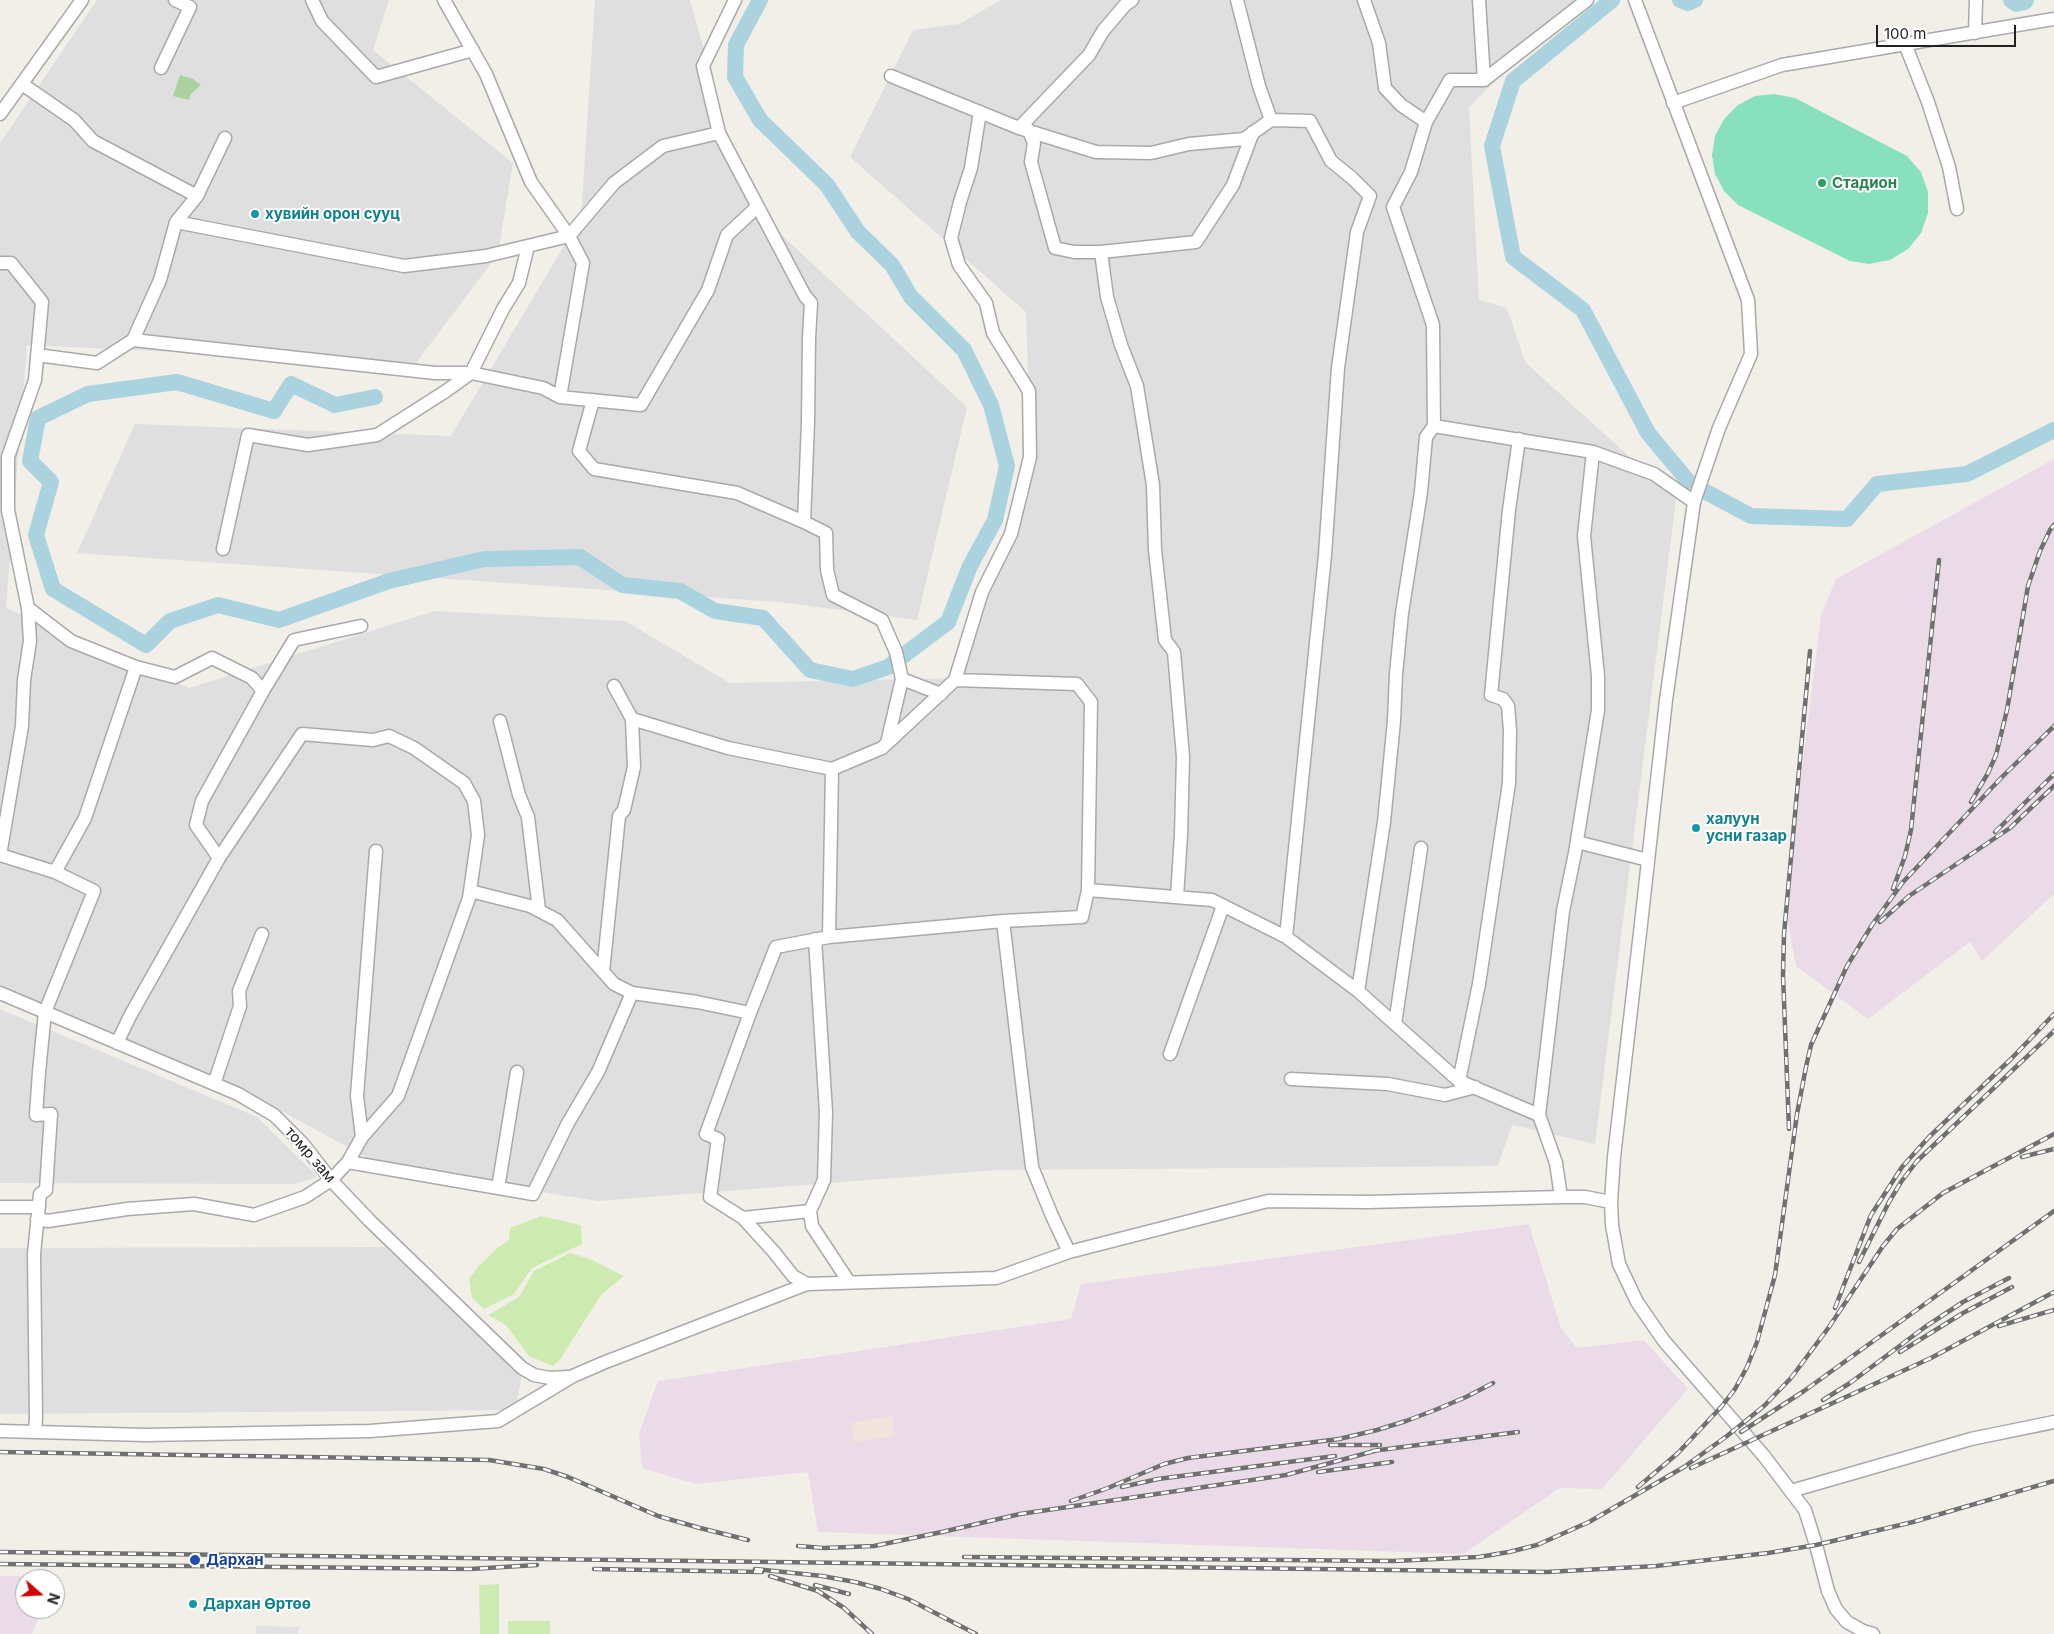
<!DOCTYPE html>
<html>
<head>
<meta charset="utf-8">
<style>
	body { margin:0 }
	#map { position:relative; width:2054px; height:1634px; overflow:hidden; background:#f2efe9; font-family:Inter,sans-serif }
	canvas { display:block }
	.north { position:absolute; left:15px; top:1569px; width:50px; height:50px; box-sizing:border-box; background:#fff; border:1px solid #a7a7a7; border-radius:50%; rotate:109deg; font-size:14px; font-weight:700; line-height:20px; text-align:center; color:#222 }
	.north::after { content:''; display:block; margin:auto; width:18px; height:22px; background:#d40000; clip-path:polygon(50% 0,100% 100%,50% 72%,0 100%) }
	.scale { position:absolute; left:1876px; top:25px; width:140px; height:22px; box-sizing:border-box; border:2px solid #222; border-top:0; padding-left:6px; font-size:15px; line-height:18px; white-space:nowrap; color:#222; -webkit-text-stroke:4px #fff; paint-order:stroke }
</style>
</head>
<body>
<div id="map">
<canvas width="2054" height="1634"></canvas>
<div class="north">N</div>
<div class="scale">100 m</div>
</div>
<script>
const c = document.querySelector('canvas').getContext('2d');
c.lineJoin = 'round';
function paint(path, color) {
  c.fillStyle = color;
  c.fill(path, 'evenodd');
}
function poly(rows) {
  const path = new Path2D();
  for (const r of rows) {
    path.moveTo(r[0], r[1]);
    for (let i = 2; i < r.length; i += 2) path.lineTo(r[i], r[i + 1]);
  }
  return path;
}
function strokePath(path, color, width, dash) {
  c.strokeStyle = color;
  c.lineWidth = width;
  c.lineCap = dash ? 'butt' : 'round';
  c.setLineDash(dash || []);
  c.stroke(path);
}
function label(font, color, halo, rows, align = 'center') {
  c.font = font + ' Inter,sans-serif';
  c.lineWidth = 4;
  c.setLineDash([]);
  c.textBaseline = 'middle';
  c.strokeStyle = halo;
  c.fillStyle = color;
  for (const [text, x, y, turn = 0] of rows) {
    c.save();
    c.translate(x, y);
    c.rotate((+turn || 0) * Math.PI / 180);
    c.textAlign = isNaN(turn) ? turn : align;
    if (halo) c.strokeText(text, 0, 0);
    c.fillText(text, 0, 0);
    c.restore();
  }
}
paint(poly([
	[97,0,389,0,373,50,513,163,498,254,416,363,27,345,6,608,189,688,435,611,625,621,730,683,962,678,1031,468,1026,312,850,157,913,30,959,24,1001,0,1577,0,1469,107,1479,300,1507,308,1525,362,1676,499,1595,1144,1512,1125,1498,1166,998,1170,598,1201,386,1168,272,1106,0,986,0,143],
	[595,0,690,0,747,203,967,407,917,620,779,602,77,553,135,424,451,436,581,217],
	[0,1009,257,1117,318,1177,294,1184,0,1183],
	[385,1247,522,1372,516,1410,0,1414,0,1248]
]), '#e0dfdf');
paint(poly([
	[2054,459,2054,894,1982,961,1970,942,1868,1019,1796,966,1785,907,1821,615,1836,579],
	[1529,1224,1561,1328,1577,1348,1644,1340,1688,1389,1602,1489,1560,1488,1463,1554,818,1532,808,1472,696,1484,642,1468,639,1433,658,1381,1071,1319,1081,1284],
	[0,1576,53,1576,53,1579,25,1579,25,1609,51,1609,51,1618,39,1616,32,1634,0,1634]
]), '#ebdbe8');
paint(poly([
	[892,1416,895,1436,854,1442,851,1423]
]), '#f3e3dd');
paint(poly([
	[541,1216,581,1225,582,1244,532,1268,514,1294,484,1309,472,1298,469,1279,477,1268,496,1249,509,1240,510,1228],
	[570,1253,590,1259,624,1276,601,1295,559,1361,553,1366,529,1356,506,1325,488,1315,519,1297,534,1271],
	[499,1584,499,1634,480,1634,479,1585],
	[508,1621,550,1621,550,1634,508,1634]
]), '#cdebb0');
paint(poly([
	[180,75,193,79,201,85,191,94,189,100,173,96]
]), '#add19e');
paint(poly([
	[1774,94,1795,98,1907,156,1921,172,1928,192,1928,213,1921,233,1908,249,1890,260,1869,264,1850,261,1738,205,1724,191,1715,174,1712,155,1715,136,1724,119,1738,105,1755,96]
]), '#88e0be');
paint(poly([
	[256,1626,299,1627,298,1634,256,1634]
]), '#e2e2e2');
strokePath(poly([
	[1612,0,1513,81,1492,146,1513,257,1583,310,1648,433,1688,481],
	[1680,0,1688,3,1695,0],
	[2011,0,2016,4,2025,2,2026,0],
	[375,397,335,405,291,384,274,411,177,382,88,394,38,418,30,461,51,482,36,535,53,589,146,645,170,621,218,605,279,620,389,581,484,559,580,557,622,585,680,591,715,611,763,618,810,670,853,679,888,667,948,622,970,566,995,520,1007,466,991,405,964,350,911,297,892,265,858,232,827,185,760,120,735,77,736,45,760,0],
	[1706,492,1751,516,1847,519,1877,484,1967,474,2054,430]
]), '#aad3df', 16);
const minor = poly([
	[312,0,322,21,376,77,473,50],
	[444,0,486,74,531,182,569,236,614,183,663,146,719,133,703,66,735,0],
	[1237,0,1259,86,1271,120],
	[1479,0,1484,80],
	[1635,0,1748,300,1751,354,1719,428,1694,502,1666,700,1641,924,1614,1157,1611,1202,1612,1225,1619,1264,1637,1302,1664,1341,1764,1456,1805,1510,1816,1545,1828,1591,1836,1609,1847,1622,1863,1631,1873,1634],
	[1975,33,1976,0],
	[1905,44,1928,102,1949,167,1957,209],
	[161,68,190,7,175,0],
	[891,76,1019,128,1096,152,1151,153,1189,144,1244,139,1271,120,1310,121,1331,161,1352,178,1370,196,1357,232,1338,368,1325,555,1286,937],
	[22,84,74,120,93,141,197,196,176,222,404,266,486,256,569,236,583,263,560,397],
	[1673,103,1782,65,2054,19],
	[0,114,82,0],
	[1426,122,1450,80,1484,80,1587,0],
	[1019,128,1089,55,1103,31,1125,5,1132,0],
	[1028,129,1034,143,1031,162,1055,248,1074,252,1101,252],
	[719,133,805,296,811,303,809,338,808,422,804,522,826,533,827,570,833,595,882,620,896,652,902,679,887,743],
	[197,196,225,138],
	[0,263,11,263,42,302,35,380,8,457,8,510,28,608,71,641,136,667,175,677,212,658,252,678,263,691,202,801,196,825,219,858],
	[133,340,435,373,471,373,503,309,519,283,528,246],
	[37,355,97,363,133,340,160,280,176,222],
	[593,400,579,451,594,469,737,493,804,522],
	[1434,426,1593,452,1654,474,1694,502],
	[223,549,248,435,308,445,377,435,446,391,471,373,543,388,560,397,641,405,708,290,727,235,757,207],
	[902,679,941,694],
	[955,680,982,592,1011,534,1030,457,1029,391,993,333,986,303,959,265,951,238,960,202,971,168,980,112],
	[614,686,632,719,728,748,832,769,829,937,776,947,750,1013,706,1134,718,1139,710,1197,743,1218,774,1252,793,1276,807,1284],
	[263,691,294,640,361,626],
	[500,721,519,795,528,817,539,910],
	[832,769,882,748,955,680,1077,684,1091,702,1088,890],
	[1577,842,1648,860],
	[0,855,55,872,94,891,45,1012,39,1072,36,1115,51,1114,46,1190,40,1194,34,1254,36,1418,35,1432],
	[0,855,22,726,24,680,30,641,28,608],
	[55,872,85,818,136,667],
	[470,891,530,906,557,920,614,984,632,993,697,1002,750,1013],
	[1177,897,1181,835,1183,757,1174,652,1165,640,1155,550,1153,485,1137,386,1121,345,1107,297,1101,252,1196,242,1233,185,1253,132],
	[1003,921,1032,1167,1052,1216,1069,1252],
	[829,937,1003,921,1082,917,1088,890,1212,900,1286,937,1358,991,1459,1081,1539,1115,1556,1163,1561,1197],
	[603,972,619,816,624,810,634,767,632,719],
	[1358,991,1384,822,1394,721,1396,674,1402,613,1421,492,1426,437,1434,426,1433,325,1393,207,1411,172,1426,122,1401,105,1385,88,1379,43,1364,0],
	[0,993,238,1094,274,1115,303,1144,331,1180,370,1221,522,1368,534,1375,550,1378,568,1377],
	[1395,1024,1421,848],
	[1170,1054,1223,906],
	[1291,1079,1388,1084,1445,1095,1475,1087],
	[1459,1081,1479,984,1509,783,1510,730,1508,706,1503,699,1491,695,1509,510,1519,439],
	[214,1084,240,1006,239,991,262,934],
	[1539,1115,1563,911,1575,853,1598,710,1598,676,1584,536,1593,452],
	[362,1137,357,1096,376,851],
	[348,1162,533,1194,568,1123,598,1072,632,993],
	[498,1188,517,1072],
	[0,1207,39,1207],
	[810,1211,824,1180,826,1112,815,939],
	[743,1218,810,1211,812,1226,849,1282],
	[37,1219,48,1221,127,1209,194,1204,254,1215,305,1197,331,1180,348,1162,362,1137,398,1096,469,898,478,835,474,801,464,783,414,748,389,736,373,740,302,734,219,858,130,1016,117,1043],
	[0,1431,145,1435,370,1431,498,1421,573,1376,603,1363,807,1284,996,1278,1069,1252,1268,1201,1368,1202,1561,1197,1585,1197,1611,1202],
	[1791,1491,1971,1439,2054,1422]
]);
strokePath(minor, '#a9a9a9', 15);
strokePath(minor, '#fff', 12);
const rail = poly([
	[1971,802,1988,773,1996,755,2007,710,2028,586,2040,551,2050,530,2054,525],
	[1995,832,2054,774],
	[1893,889,1905,856,1911,830,1939,560],
	[1880,922,1909,896,2010,828,2054,786],
	[1789,1129,1783,975,1784,934,1810,651],
	[2022,1157,2054,1149],
	[1859,1262,1889,1202,1901,1182,1917,1161,2054,1031],
	[1835,1308,1871,1215,1902,1167,1929,1137,2011,1059,2054,1014],
	[1999,1326,2054,1310],
	[1900,1352,1963,1313,2012,1287],
	[1823,1400,1850,1383,1925,1327,1963,1302,2009,1278],
	[1741,1432,1804,1391,2054,1211],
	[1330,1445,1380,1445],
	[1372,1451,1518,1432],
	[0,1452,489,1460,544,1469,568,1477,658,1516,700,1528,748,1540],
	[1691,1468,1931,1358,2054,1292],
	[1318,1472,1392,1462],
	[1122,1487,1158,1479,1335,1456],
	[1638,1487,1678,1453,1722,1406,1735,1389,1747,1367,1757,1342,1775,1275,1797,1114,1806,1067,1811,1045,1847,966,1872,925,1903,882,2002,777,2054,726],
	[1071,1501,1108,1488,1164,1464,1188,1458,1339,1439,1377,1430,1406,1421,1435,1410,1466,1397,1493,1383],
	[798,1546,824,1548,874,1546,942,1532,1020,1514,1286,1475,1378,1450],
	[0,1552,1547,1572,1656,1566,1768,1553,1816,1545,1913,1522,2054,1481],
	[964,1557,1393,1561,1479,1557,1509,1552,1537,1545,1589,1522,1684,1467,1727,1436,1764,1406,1791,1378,1829,1327,1883,1246,1897,1229,1943,1193,2054,1134],
	[0,1564,470,1569,537,1565],
	[594,1569,762,1572],
	[755,1569,822,1576,855,1582,881,1589,908,1599,976,1634],
	[770,1576,818,1591,844,1608,872,1634],
	[815,1585,849,1594]
]);
strokePath(rail, '#707070', 4.5);
strokePath(rail, '#fff', 2.5, [8]);
for (const [x, y, r, color] of [
	[1822,183,5,"#2e9e5b"],
	[255,214,5,"#0f9aa8"],
	[1696,828,5,"#0f9aa8"],
	[195,1560,6,"#1a4fb4"],
	[193,1604,5,"#0f9aa8"]
]) {
  const dot = new Path2D();
  dot.arc(x, y, r, 0, 2 * Math.PI);
  c.fillStyle = color;
  c.fill(dot);
  strokePath(dot, '#fff', 2);
}
label('bold 15px', '#27864d', '#fff', [
	["Стадион",1832,183]
], 'left');
label('bold 15px', '#0d838f', '#fff', [
	["хувийн орон сууц",265,214],
	["халуун",1706,819],
	["усни газар",1706,836],
	["Дархан Өртөө",203,1604]
], 'left');
label('15px', '#222', '#fff', [
	["томр зам",310,1155,49]
]);
label('bold 15px', '#164399', '#fff', [
	["Дархан",206,1560]
], 'left');
</script>
</body>
</html>
